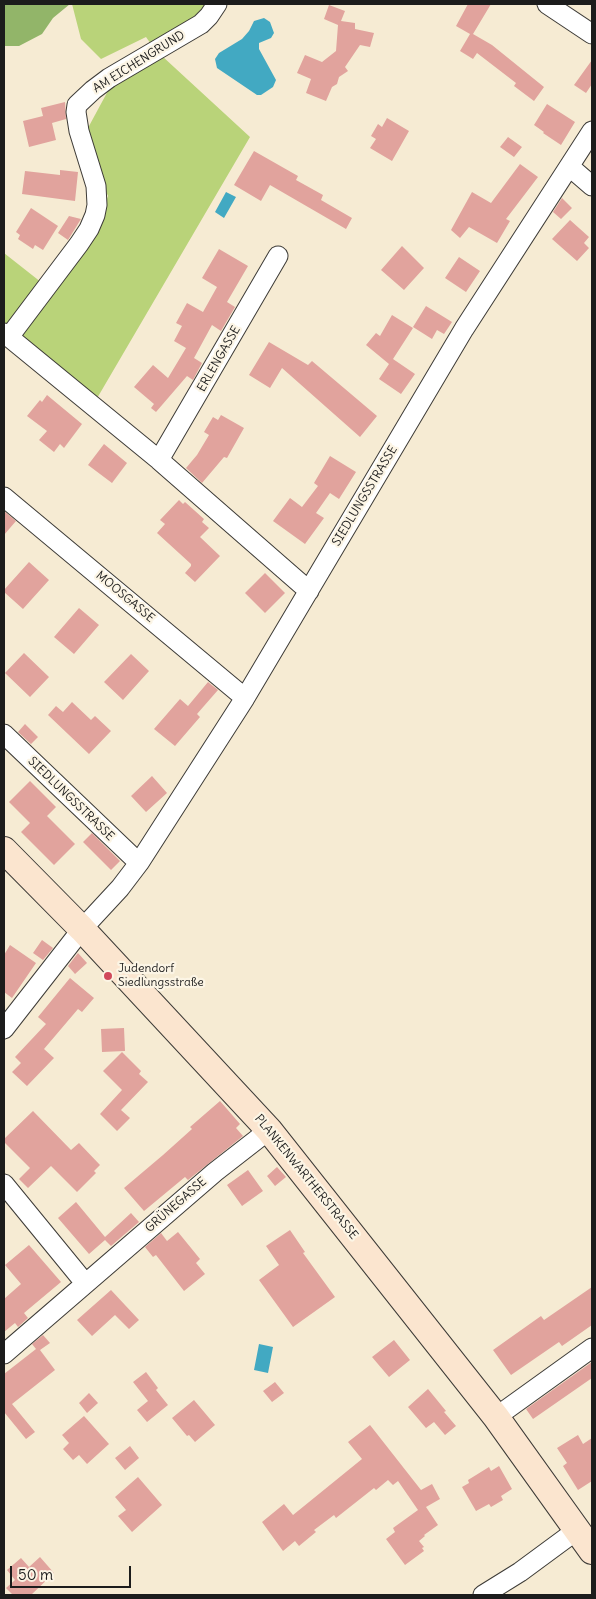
<!DOCTYPE html>
<html>
<head>
<meta charset="utf-8">
<style>
	body { margin:0 }
	#map { position:relative; width:596px; height:1599px; overflow:hidden; background:#f6ebd3; font-family:Delius,sans-serif }
	canvas { display:block }
	.frame { position:absolute; inset:0; border:5px solid #1c1c1c; pointer-events:none }
	.scale { position:absolute; left:10px; top:1566px; width:121px; height:22px; box-sizing:border-box; border:2px solid #1c1c1c; border-top:0; padding-left:6px; font-size:15px; line-height:18px; white-space:nowrap; color:#1c1c1c; -webkit-text-stroke:4px #fcf5e5; paint-order:stroke }
</style>
</head>
<body>
<div id="map">
<canvas width="596" height="1599"></canvas>
<div class="frame"></div>
<div class="scale">50 m</div>
</div>
<script>
const c = document.querySelector('canvas').getContext('2d');
c.lineJoin = 'round';
function paint(path, color) {
  c.fillStyle = color;
  c.fill(path, 'evenodd');
}
function poly(rows) {
  const path = new Path2D();
  for (const r of rows) {
    path.moveTo(r[0], r[1]);
    for (let i = 2; i < r.length; i += 2) path.lineTo(r[i], r[i + 1]);
  }
  return path;
}
function strokePath(path, color, width, dash) {
  c.strokeStyle = color;
  c.lineWidth = width;
  c.lineCap = dash ? 'butt' : 'round';
  c.setLineDash(dash || []);
  c.stroke(path);
}
function label(font, color, halo, rows, align = 'center') {
  c.font = font + ' Delius,sans-serif';
  c.lineWidth = 4.5;
  c.setLineDash([]);
  c.textBaseline = 'middle';
  c.strokeStyle = halo;
  c.fillStyle = color;
  for (const [text, x, y, turn = 0] of rows) {
    c.save();
    c.translate(x, y);
    c.rotate((+turn || 0) * Math.PI / 180);
    c.textAlign = isNaN(turn) ? turn : align;
    if (halo) c.strokeText(text, 0, 0);
    c.fillText(text, 0, 0);
    c.restore();
  }
}
paint(poly([
	[72,4,208,4,204,11,153,47,146,37,101,59,81,39],
	[162,56,250,137,96,400,4,323,4,253,51,290,95,232,108,196,82,139,109,89]
]), '#b9d379');
paint(poly([
	[4,4,70,4,53,18,42,34,19,46,4,46]
]), '#92b569');
paint(poly([
	[264,18,270,22,274,33,271,38,259,43,259,49,276,80,273,87,261,95,257,95,217,68,215,59,219,53,242,39,249,31,254,21],
	[226,192,236,197,224,218,215,212],
	[259,1344,273,1347,268,1373,254,1370]
]), '#42a9c2');
paint(poly([
	[468,4,491,4,473,34,492,45,544,87,534,101,514,86,516,83,477,53,473,59,460,51,470,34,456,26],
	[329,5,345,11,341,21,355,23,355,29,374,33,370,47,360,45,345,67,348,71,339,77,337,84,332,87,326,101,306,93,311,79,297,73,305,55,322,62,336,51,338,25,324,19],
	[592,60,592,84,586,93,574,85],
	[65,102,66,119,52,123,56,140,29,147,23,121,43,116,41,108],
	[547,104,575,122,561,145,543,133,544,132,534,125],
	[387,118,409,131,392,161,370,148,376,139,371,136,378,124,382,127],
	[508,137,522,147,514,157,500,147],
	[254,151,298,176,296,180,323,195,321,200,352,218,346,229,270,185,261,201,234,185],
	[520,164,538,177,506,219,510,221,497,243,469,227,460,238,451,230,472,192,491,203],
	[60,170,78,172,75,201,22,194,25,171,60,175],
	[562,198,572,208,561,219,553,212],
	[31,208,58,226,43,250,35,245,33,249,18,239,20,235,16,232],
	[69,216,81,219,68,240,58,233],
	[570,220,589,237,584,243,589,248,577,261,552,239],
	[402,246,424,268,404,290,381,270],
	[219,249,248,266,227,302,235,307,221,331,212,325,194,358,202,363,193,380,187,376,156,412,151,408,154,404,134,387,153,365,168,378,186,348,174,341,182,326,176,323,187,303,203,312,217,287,202,278],
	[459,257,480,271,466,292,445,278],
	[426,306,452,322,444,334,437,330,432,339,413,327],
	[392,315,413,328,393,359,415,374,401,394,379,379,389,364,366,345,376,333,380,336],
	[269,342,308,365,312,361,377,416,360,437,282,368,270,388,249,375],
	[47,395,82,424,64,448,60,444,54,452,39,440,47,431,27,416,40,400,42,402],
	[221,415,244,428,227,458,224,457,202,483,186,468,197,455,209,435,204,432,213,417,218,420],
	[104,444,127,463,112,483,88,465],
	[330,456,356,472,339,499,330,493,316,513,324,518,305,544,273,521,290,498,302,507,318,486,314,483],
	[179,500,183,504,185,502,204,519,202,522,209,528,200,537,220,556,195,582,185,573,191,566,191,564,157,533,165,524,160,520],
	[4,511,16,521,4,535],
	[29,562,49,580,23,609,4,592,4,590],
	[265,573,285,593,265,613,245,593],
	[79,608,99,625,74,654,54,637],
	[24,653,49,677,30,697,5,673],
	[131,654,149,671,123,700,104,682],
	[208,682,218,690,197,714,200,717,175,746,154,729,180,699,188,706],
	[72,702,91,720,95,716,111,731,89,754,48,715,56,706,63,712],
	[25,724,38,737,31,744,18,732],
	[152,776,167,793,146,812,131,796],
	[30,781,56,807,47,816,75,844,54,865,21,832,30,823,9,802],
	[92,833,120,861,111,870,83,842],
	[42,940,53,948,43,960,33,953],
	[10,945,36,963,12,998,4,992,4,955],
	[78,953,87,963,75,974,68,966],
	[70,978,94,998,82,1012,78,1009,44,1049,54,1058,27,1086,12,1072,21,1063,15,1057,46,1024,38,1017],
	[124,1028,125,1051,102,1052,101,1029],
	[122,1052,141,1071,139,1074,148,1082,121,1110,130,1118,117,1131,100,1114,122,1090,103,1071],
	[220,1101,240,1124,236,1128,243,1136,188,1180,185,1177,144,1211,124,1188,163,1155,192,1129,190,1127],
	[33,1111,71,1150,79,1143,100,1165,94,1171,96,1173,77,1192,51,1166,28,1188,19,1179,30,1168,4,1142,4,1139],
	[277,1167,286,1177,275,1186,267,1176],
	[248,1170,263,1191,242,1206,227,1185],
	[76,1202,105,1237,131,1213,139,1222,111,1246,105,1240,89,1254,58,1218],
	[290,1230,305,1252,303,1253,335,1297,293,1327,259,1280,279,1265,266,1246],
	[178,1232,200,1259,196,1263,205,1274,184,1291,156,1255,153,1257,145,1247,161,1233,167,1241],
	[29,1245,61,1282,24,1313,28,1318,18,1327,15,1323,4,1332,4,1299,21,1284,5,1265],
	[592,1287,592,1325,562,1346,559,1342,511,1375,493,1350,541,1316,544,1320],
	[111,1290,139,1320,129,1329,115,1315,92,1336,77,1320],
	[43,1335,50,1343,40,1350,55,1370,12,1404,35,1432,26,1439,4,1412,4,1374,36,1349,32,1344],
	[394,1340,410,1360,389,1377,372,1357],
	[592,1362,592,1378,533,1419,526,1409],
	[146,1372,158,1388,156,1390,168,1405,147,1422,137,1410,148,1401,133,1382],
	[275,1382,284,1393,272,1402,263,1391],
	[428,1389,446,1411,444,1412,456,1426,445,1435,434,1422,426,1428,408,1407],
	[89,1393,98,1403,87,1413,79,1403],
	[194,1400,215,1425,195,1442,189,1435,187,1436,172,1418],
	[84,1416,109,1444,87,1464,79,1455,73,1460,63,1449,69,1443,62,1435],
	[370,1425,421,1490,432,1484,440,1499,426,1507,438,1525,424,1535,425,1536,419,1541,424,1547,422,1548,424,1551,405,1565,386,1539,395,1532,393,1528,418,1510,398,1481,393,1485,388,1480,376,1490,374,1488,336,1518,334,1515,314,1530,316,1532,299,1546,295,1541,283,1551,262,1522,284,1504,293,1515,362,1459,348,1442],
	[578,1435,583,1444,592,1438,592,1481,578,1490,563,1466,567,1463,557,1448],
	[130,1446,139,1458,125,1470,115,1458],
	[499,1466,512,1489,501,1496,503,1500,491,1507,489,1504,476,1511,462,1487,469,1483,468,1480,489,1467,491,1471],
	[138,1477,162,1505,132,1532,118,1516,126,1510,115,1497],
	[40,1557,54,1573,31,1595,13,1595,6,1588,15,1580,7,1570,21,1558,29,1567]
]), '#e1a39d');
const street = poly([
	[547,4,592,34],
	[570,167,592,186],
	[4,333,159,460,309,591],
	[9,337,79,244,89,229,95,215,97,205,96,186,79,131,76,112,77,105,93,90,109,78,201,24,209,16,217,4],
	[159,460,278,256],
	[4,497,245,698],
	[4,734,139,863],
	[4,1029,82,929,120,888,139,863,245,698,464,329,592,131],
	[4,1184,85,1283],
	[4,1354,215,1172,269,1130],
	[496,1417,592,1348],
	[483,1595,520,1572,577,1530]
]);
const secondary = poly([
	[4,850,82,929,269,1130,496,1417,592,1551]
]);
strokePath(street, '#3d3b37', 21);
strokePath(secondary, '#3d3b37', 28);
strokePath(street, '#fff', 19);
strokePath(secondary, '#fbe5cf', 26);
for (const [x, y, r, color] of [
	[108,976,5,"#d1495b"]
]) {
  const dot = new Path2D();
  dot.arc(x, y, r, 0, 2 * Math.PI);
  c.fillStyle = color;
  c.fill(dot);
  strokePath(dot, '#fcf5e5', 2);
}
label('12px', '#1c1c1c', '#fcf5e5', [
	["AM EICHENGRUND",139,62,-32],
	["ERLENGASSE",219,359,-60],
	["SIEDLUNGSSTRASSE",365,496,-59],
	["MOOSGASSE",125,597,40],
	["SIEDLUNGSSTRASSE",71,799,44],
	["PLANKENWARTHERSTRASSE",306,1177,51],
	["GRÜNEGASSE",176,1205,-41]
]);
label('12px', '#1c1c1c', '#fcf5e5', [
	["Judendorf",118,969],
	["Siedlungsstraße",118,983]
], 'left');
</script>
</body>
</html>
